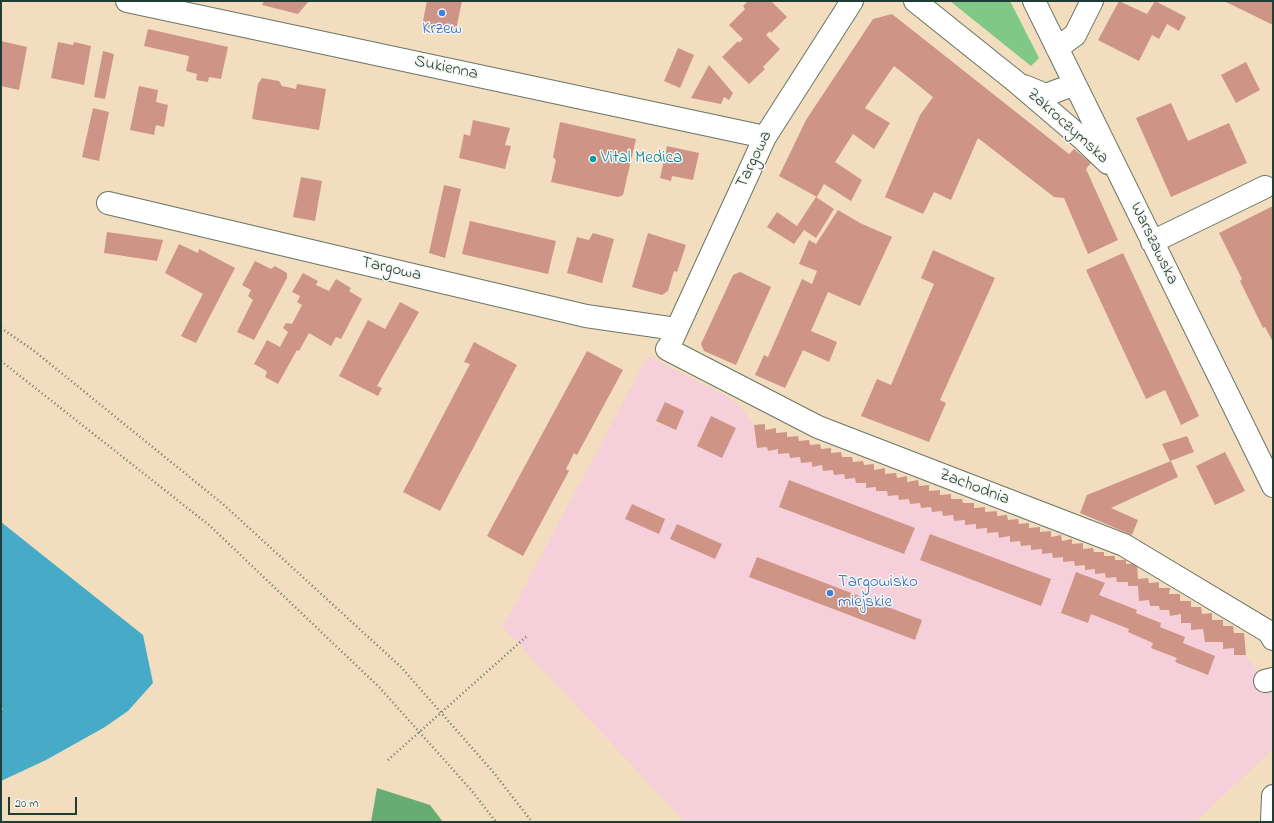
<!DOCTYPE html>
<html>
<head>
<meta charset="utf-8">
<style>
	body { margin:0 }
	#map { position:relative; width:1274px; height:823px; overflow:hidden; background:#f2ddbf; font-family:"Indie Flower",sans-serif }
	canvas { display:block }
	.frame { position:absolute; inset:0; border:2px solid #1f3d34; pointer-events:none }
	.scale { position:absolute; left:8px; top:797px; width:69px; height:18px; box-sizing:border-box; border:2px solid #1f3d34; border-top:0; padding-left:5px; font-size:12px; line-height:14px; white-space:nowrap; color:#1f3d34; -webkit-text-stroke:3px #f6f6f2; paint-order:stroke }
</style>
</head>
<body>
<div id="map">
<canvas width="1274" height="823"></canvas>
<div class="frame"></div>
<div class="scale">20 m</div>
</div>
<script>
const c = document.querySelector('canvas').getContext('2d');
c.lineJoin = 'round';
function paint(path, color) {
  c.fillStyle = color;
  c.fill(path, 'evenodd');
}
function poly(rows) {
  const path = new Path2D();
  for (const r of rows) {
    path.moveTo(r[0], r[1]);
    for (let i = 2; i < r.length; i += 2) path.lineTo(r[i], r[i + 1]);
  }
  return path;
}
function strokePath(path, color, width, dash) {
  c.strokeStyle = color;
  c.lineWidth = width;
  c.lineCap = dash ? 'butt' : 'round';
  c.setLineDash(dash || []);
  c.stroke(path);
}
function label(font, color, halo, rows, align = 'center') {
  c.font = font + ' "Indie Flower",sans-serif';
  c.lineWidth = 3;
  c.setLineDash([]);
  c.textBaseline = 'middle';
  c.strokeStyle = halo;
  c.fillStyle = color;
  for (const [text, x, y, turn = 0] of rows) {
    c.save();
    c.translate(x, y);
    c.rotate((+turn || 0) * Math.PI / 180);
    c.textAlign = isNaN(turn) ? turn : align;
    if (halo) c.strokeText(text, 0, 0);
    c.fillText(text, 0, 0);
    c.restore();
  }
}
paint(poly([
	[648,356,726,396,741,407,754,425,757,448,767,447,768,451,778,449,778,454,789,453,800,457,802,463,812,462,812,467,822,465,823,471,833,470,834,475,844,474,845,479,855,478,856,483,866,483,866,487,876,487,877,491,887,491,909,499,910,504,920,503,921,508,931,507,932,512,942,511,943,516,953,515,965,520,965,525,976,524,976,529,987,528,988,533,998,532,1010,536,1010,542,1020,541,1031,545,1032,550,1042,549,1042,554,1052,553,1063,557,1064,562,1074,561,1075,566,1085,565,1085,570,1095,569,1096,574,1105,573,1106,578,1116,577,1117,582,1128,582,1128,586,1138,586,1139,601,1149,600,1150,606,1159,606,1160,610,1169,610,1170,616,1181,614,1181,623,1191,623,1191,630,1203,629,1205,642,1223,642,1223,648,1234,648,1234,655,1246,655,1273,693,1273,749,1195,822,685,822,503,627]
]), '#f5cfd9');
paint(poly([
	[950,1,1010,1,1039,58,1031,66]
]), '#7fc885');
paint(poly([
	[377,788,430,805,443,822,371,822]
]), '#67ac72');
paint(poly([
	[1,522,143,635,153,683,128,711,105,727,46,760,1,781,1,711,3,709,1,707]
]), '#47aac7');
paint(poly([
	[264,1,309,1,298,14,262,5],
	[427,1,462,1,456,30,440,26,440,30,422,26],
	[748,1,771,1,787,17,771,33,770,31,766,35,780,49,763,67,765,69,749,84,722,57,738,41,739,43,743,39,729,25,745,9,743,6],
	[1119,1,1147,14,1155,1,1186,17,1179,31,1167,24,1159,39,1152,35,1139,61,1098,40],
	[1224,1,1273,1,1273,25],
	[892,14,1069,154,1074,149,1091,163,1086,169,1118,240,1088,254,1064,198,1054,197,978,138,951,200,934,192,923,214,885,197,920,115,933,97,894,66,865,108,890,123,874,149,853,134,835,162,862,180,851,201,824,184,817,197,779,176,806,120,873,19],
	[148,29,228,47,221,79,209,77,208,82,196,80,197,74,186,71,189,56,144,46],
	[1,41,27,47,19,90,1,86],
	[58,42,73,45,74,42,91,46,84,85,51,78],
	[678,48,694,55,680,88,664,81],
	[103,51,114,54,105,99,94,97],
	[1246,62,1260,90,1236,103,1221,75],
	[709,65,733,93,729,100,724,97,721,104,691,98],
	[262,78,279,81,282,86,296,89,297,84,326,89,319,130,252,119,258,84],
	[139,86,158,90,156,102,168,105,164,127,156,125,154,135,130,130],
	[1171,103,1188,141,1229,123,1247,163,1171,197,1136,118],
	[93,108,109,112,99,161,82,157],
	[473,120,510,128,505,145,511,146,505,169,459,158,464,134,470,136],
	[560,122,636,139,623,195,618,197,551,182,556,160,553,157],
	[667,146,699,153,693,180,672,176,671,181,660,178],
	[301,177,322,181,315,221,293,217],
	[444,185,461,189,445,258,429,253],
	[816,197,834,209,816,238,804,230,794,244,767,227,777,212,797,226],
	[1273,206,1273,342,1265,327,1263,328,1240,281,1242,279,1219,233],
	[838,210,860,223,892,237,860,306,828,292,811,331,837,342,829,362,803,350,785,388,755,375,764,355,768,357,802,279,812,284,817,271,799,264,809,240,816,244],
	[470,221,556,241,548,274,462,254],
	[107,232,163,240,157,261,104,253],
	[593,233,614,239,602,283,567,273,577,237,589,240],
	[648,233,686,245,677,272,674,271,668,291,662,295,632,287],
	[179,244,198,253,199,249,235,268,196,343,181,336,203,294,165,273],
	[933,250,995,278,940,400,946,403,929,442,861,416,877,379,891,385,934,284,921,278],
	[1123,253,1199,416,1181,425,1165,390,1146,399,1086,270],
	[255,261,271,269,275,266,287,273,287,278,254,340,237,332,253,300,248,296,251,290,242,285],
	[740,272,771,287,736,365,704,351,701,344,733,275],
	[303,273,318,281,316,285,329,291,336,279,351,288,349,291,362,299,341,339,336,337,331,346,309,333,299,351,297,350,278,384,265,377,267,372,265,370,254,364,267,340,280,347,288,332,283,328,286,323,292,324,302,305,297,302,300,296,292,292],
	[400,302,419,312,377,386,382,388,378,396,339,376,368,320,385,329],
	[474,342,517,365,440,511,403,492,470,364,464,362],
	[587,351,623,370,577,455,574,453,566,469,569,471,523,556,487,536],
	[665,402,684,411,676,430,656,421],
	[711,416,736,428,722,458,697,446],
	[765,424,765,430,776,428,776,433,787,432,787,437,798,436,799,441,809,440,810,445,820,444,821,449,831,448,831,453,841,452,842,457,852,457,853,462,863,461,864,465,874,464,874,470,885,468,885,474,896,473,897,478,907,476,907,482,918,480,919,486,929,485,929,491,940,490,940,495,951,494,951,499,962,499,963,503,974,503,974,508,985,507,985,512,997,511,997,516,1007,515,1008,520,1018,519,1019,524,1029,523,1029,528,1040,527,1040,532,1051,531,1051,537,1061,535,1062,541,1072,539,1072,544,1083,543,1083,549,1093,548,1094,552,1104,552,1104,556,1115,556,1115,560,1126,560,1126,564,1137,563,1138,579,1148,578,1149,583,1159,582,1159,588,1170,588,1169,594,1180,594,1180,601,1191,601,1191,607,1201,607,1202,614,1212,613,1212,620,1223,620,1223,626,1233,626,1234,633,1244,633,1246,655,1234,655,1234,648,1223,649,1223,642,1205,642,1203,629,1191,630,1191,623,1181,623,1181,614,1170,616,1169,610,1160,610,1159,606,1150,606,1149,600,1139,601,1138,586,1128,586,1128,582,1117,582,1116,577,1106,578,1105,573,1095,574,1095,569,1085,570,1085,565,1075,566,1074,561,1063,562,1063,557,1053,558,1052,553,1042,554,1042,549,1031,550,1031,545,1021,546,1020,541,1010,542,1010,536,999,538,998,532,987,533,987,528,976,529,976,524,965,525,965,520,954,521,953,515,943,516,942,511,932,512,931,507,921,508,920,503,910,504,909,499,899,500,898,495,888,496,887,491,876,491,876,487,866,488,866,483,856,483,855,478,845,479,844,474,834,475,833,470,823,471,822,465,812,467,812,462,801,463,800,457,790,458,789,453,778,454,778,449,768,451,767,447,757,448,754,425],
	[1187,436,1194,452,1170,461,1162,444],
	[1225,452,1245,491,1215,505,1196,466],
	[1171,461,1178,477,1111,508,1138,520,1132,535,1080,513,1087,495],
	[789,480,915,528,904,554,779,507],
	[632,504,665,519,659,534,625,519],
	[677,524,722,544,715,559,670,539],
	[930,534,1051,579,1041,606,920,560],
	[757,557,922,620,915,640,749,577],
	[1076,572,1105,583,1099,595,1137,610,1136,613,1161,623,1160,627,1185,637,1183,643,1215,656,1208,675,1175,662,1177,658,1151,648,1153,643,1128,632,1129,629,1091,614,1088,623,1061,613]
]), '#ce9587');
const minor = poly([
	[127,1,765,137],
	[915,1,1015,81,1084,140,1108,163],
	[1034,1,1273,486],
	[1057,48,1075,35,1092,1],
	[1024,86,1046,95,1075,84],
	[108,203,586,316,676,329],
	[1152,242,1265,187],
	[671,342,765,137,852,1],
	[667,349,818,427,1124,545,1269,632,1273,639],
	[1265,681,1273,679],
	[1272,822,1273,796]
]);
strokePath(minor, '#697565', 24);
strokePath(poly([
	[1,328,33,350,224,505,401,667,494,773,532,822],
	[1,361,209,525,380,688,472,791,496,822],
	[388,760,527,636]
]), '#697565', 2.5, [1, 3]);
strokePath(minor, '#fff', 22);
for (const [x, y, r, color] of [
	[442,13,4,"#3f7fe0"],
	[593,159,4,"#0f9aa8"],
	[830,593,4,"#3f7fe0"]
]) {
  const dot = new Path2D();
  dot.arc(x, y, r, 0, 2 * Math.PI);
  c.fillStyle = color;
  c.fill(dot);
  strokePath(dot, '#f6f6f2', 1.5);
}
label('17px', '#366cbe', '#f6f6f2', [
	["Krzew",442,30],
	["Targowisko",838,583,"left"],
	["miejskie",838,603,"left"]
]);
label('17px', '#1f3d34', '#f6f6f2', [
	["Sukienna",446,69,12],
	["Zakroczymska",1067,127,42],
	["Targowa",755,160,-64],
	["Warszawska",1153,244,64],
	["Targowa",391,270,13],
	["Zachodnia",974,488,21]
]);
label('17px', '#0d838f', '#f6f6f2', [
	["Vital Medica",601,159]
], 'left');
</script>
</body>
</html>
